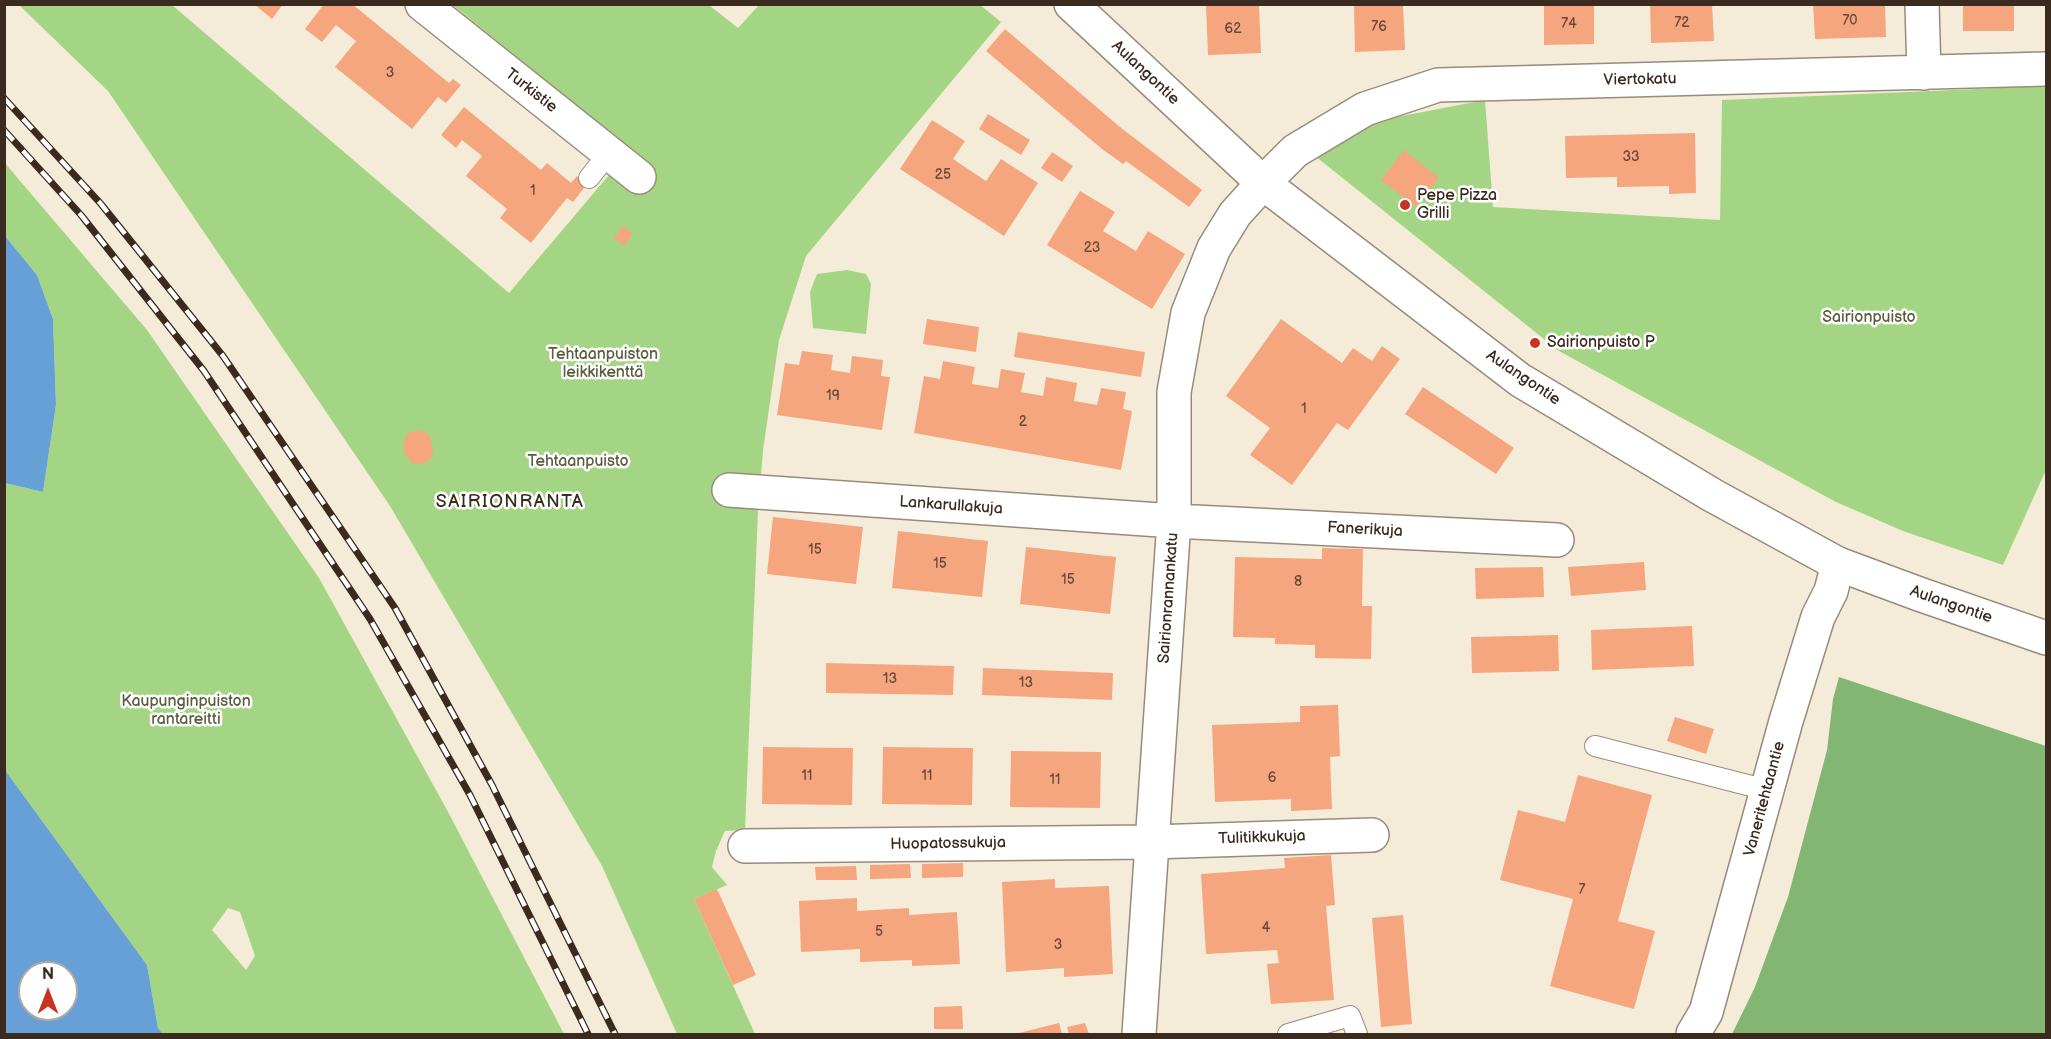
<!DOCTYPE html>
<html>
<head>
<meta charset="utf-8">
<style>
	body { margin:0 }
	#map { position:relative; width:2051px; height:1039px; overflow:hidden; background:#f4ecd8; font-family:"Balsamiq Sans",sans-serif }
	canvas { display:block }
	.frame { position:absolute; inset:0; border:6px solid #3b2a1e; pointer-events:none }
	.north { position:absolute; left:18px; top:961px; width:60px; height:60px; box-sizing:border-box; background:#fff; border:2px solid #b1aaa5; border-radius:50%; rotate:0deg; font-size:16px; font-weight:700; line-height:24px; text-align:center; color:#3b2a1e }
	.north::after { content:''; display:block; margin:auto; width:21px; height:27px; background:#c8321e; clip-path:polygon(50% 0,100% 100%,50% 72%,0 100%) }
</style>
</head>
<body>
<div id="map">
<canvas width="2051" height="1039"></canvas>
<div class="frame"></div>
<div class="north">N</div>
</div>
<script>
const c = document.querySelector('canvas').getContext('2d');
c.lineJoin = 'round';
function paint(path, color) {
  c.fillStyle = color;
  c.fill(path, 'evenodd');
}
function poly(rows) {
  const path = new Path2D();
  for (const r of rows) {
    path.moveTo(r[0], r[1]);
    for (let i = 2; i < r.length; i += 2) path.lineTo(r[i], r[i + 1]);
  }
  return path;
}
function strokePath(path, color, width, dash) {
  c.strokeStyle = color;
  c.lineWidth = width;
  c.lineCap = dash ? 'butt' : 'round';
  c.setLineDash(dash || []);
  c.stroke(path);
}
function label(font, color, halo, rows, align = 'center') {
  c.font = font + ' "Balsamiq Sans",sans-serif';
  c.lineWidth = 5;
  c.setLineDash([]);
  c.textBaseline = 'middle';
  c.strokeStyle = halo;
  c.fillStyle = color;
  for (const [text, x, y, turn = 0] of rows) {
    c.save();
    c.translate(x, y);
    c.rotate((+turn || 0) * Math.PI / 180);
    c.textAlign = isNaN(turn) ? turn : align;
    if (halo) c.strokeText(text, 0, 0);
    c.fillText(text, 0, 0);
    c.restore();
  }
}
paint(poly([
	[979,4,1001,22,806,256,779,340,763,450,758,510,745,830,725,831,716,851,712,867,727,885,694,899,755,1034,677,1034,602,866,390,506,108,91,19,5,172,5,509,293,620,162,635,153,453,5,709,5,738,28,759,5],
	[2046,86,2046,470,2003,565,1903,531,1836,502,1559,351,1310,152,1376,121,1485,100,1493,207,1720,220,1722,100],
	[4,162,147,330,319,578,447,810,564,1034,163,1034,158,1028,147,965,5,770,5,483,43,492,56,405,53,319,37,275,5,236],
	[228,908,240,912,255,956,246,970,212,930],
	[847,270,866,274,871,284,866,334,813,328,810,292,817,274]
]), '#a4d584');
paint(poly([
	[1839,677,2046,746,2046,1034,1732,1034,1755,987,1788,897,1827,750,1833,699]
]), '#83b672');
paint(poly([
	[5,236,37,275,53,319,56,405,43,492,5,483],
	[5,770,147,965,158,1028,163,1034,5,1034],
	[30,973,66,973,66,1009,30,1009]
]), '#67a0d6');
paint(poly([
	[254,4,283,4,272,19],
	[324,4,352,4,449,83,453,79,461,85,446,103,438,97,412,129,335,67,356,41,336,25,322,42,305,29],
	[1259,4,1261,53,1208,55,1206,5],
	[1403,4,1405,50,1355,52,1354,5],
	[1544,4,1594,4,1594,44,1544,45],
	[1650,4,1712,4,1714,41,1651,43],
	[1813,4,1885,4,1886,37,1815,39],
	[1963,4,2014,4,2014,31,1963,31],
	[1005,29,1120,127,1202,190,1189,207,1126,161,1123,164,1102,149,986,51],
	[464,107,541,170,547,163,571,183,577,176,587,184,573,202,567,198,531,243,500,218,507,209,466,176,482,156,462,140,456,148,441,135],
	[988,114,1030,140,1021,155,979,129],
	[932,120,965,141,953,159,986,181,1001,159,1038,183,1004,236,900,169],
	[1695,133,1696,193,1669,194,1669,186,1617,187,1617,177,1566,178,1565,136],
	[1404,150,1439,178,1416,207,1381,180],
	[1052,152,1073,166,1062,182,1041,168],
	[1080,191,1115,212,1103,231,1136,251,1148,231,1185,254,1152,309,1047,245],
	[623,226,633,234,624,246,614,238],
	[927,319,979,327,976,352,923,344],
	[1281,319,1342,363,1353,348,1372,361,1382,346,1400,359,1348,430,1337,423,1292,485,1250,455,1270,428,1226,396],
	[1018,332,1145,352,1141,377,1014,357],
	[802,351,833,355,831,370,850,373,852,356,883,360,881,376,890,377,882,430,777,415,785,363,799,365],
	[943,361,975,367,972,384,998,388,1001,369,1025,373,1021,392,1043,396,1046,377,1077,383,1074,401,1097,405,1101,388,1126,392,1123,409,1132,411,1121,470,914,433,924,376,940,379],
	[1423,387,1514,448,1496,474,1405,414],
	[420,430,430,436,433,449,431,459,423,464,412,463,405,454,403,442,408,433],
	[773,517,863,527,856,584,767,574],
	[898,531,988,541,982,597,892,588],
	[1026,547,1116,557,1110,614,1020,604],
	[1322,548,1363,549,1362,606,1372,606,1371,659,1315,658,1315,645,1275,644,1275,638,1233,637,1235,557,1322,559],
	[1644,562,1646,590,1571,596,1568,567],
	[1543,567,1544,597,1476,599,1475,568],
	[1692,626,1694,666,1592,670,1591,630],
	[1558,635,1559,671,1472,673,1471,637],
	[826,663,954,666,953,695,826,693],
	[983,668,1113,673,1112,700,982,695],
	[1338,705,1340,756,1330,757,1332,809,1291,811,1291,799,1215,802,1212,725,1300,722,1300,706],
	[1675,717,1714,729,1706,754,1667,741],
	[763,747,853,748,852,805,762,804],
	[883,747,973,748,972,805,882,804],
	[1011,751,1101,752,1100,808,1010,807],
	[1578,775,1652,795,1618,921,1655,931,1634,1009,1550,986,1573,899,1500,880,1518,810,1565,822],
	[1331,855,1335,905,1326,906,1334,1000,1271,1004,1267,964,1279,963,1277,950,1206,954,1201,874,1285,868,1284,858],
	[963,863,963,877,922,878,922,864],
	[910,864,911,878,870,879,870,865],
	[856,866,857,880,816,880,815,867],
	[1055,879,1055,888,1109,886,1113,974,1064,977,1064,968,1006,972,1002,882],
	[717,889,756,975,733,985,694,899],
	[857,898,857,911,909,908,909,915,957,912,960,964,912,966,912,960,860,962,860,949,801,952,799,901],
	[1403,915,1412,1024,1381,1027,1372,918],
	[962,1006,963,1029,934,1029,934,1007],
	[1059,1023,1062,1034,1015,1034],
	[1085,1023,1089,1034,1069,1034,1067,1027]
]), '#f5a67f');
const service = poly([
	[589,178,609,153],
	[1595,746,1767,790],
	[1288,1034,1350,1016,1357,1034]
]);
const minor = poly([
	[422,4,639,177],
	[1922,4,1924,73],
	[729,490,1174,521,1557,540],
	[745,846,1151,842,1372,835],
	[1139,1034,1174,521,1174,392,1188,313,1214,248,1235,214,1263,183,1295,151,1365,109,1438,85,2046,69],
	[1693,1034,1706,1012,1786,721,1818,617,1831,591,1838,564]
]);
const secondary = poly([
	[1071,4,1263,183,1520,380,1712,495,1838,564,1919,594,2046,638]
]);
strokePath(service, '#988b7b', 22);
strokePath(minor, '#988b7b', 36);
strokePath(secondary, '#988b7b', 36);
strokePath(service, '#fff', 20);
strokePath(minor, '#fff', 33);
strokePath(secondary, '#fff', 33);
const rail = poly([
	[4,98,101,204,223,356,395,608,492,785,615,1034],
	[4,130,81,215,204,371,370,619,470,795,588,1034]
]);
strokePath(rail, '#3b2a1e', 7);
strokePath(rail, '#fff', 4.5, [14]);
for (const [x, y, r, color] of [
	[1405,205,6,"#c8321e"],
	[1535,343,6,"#c8321e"]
]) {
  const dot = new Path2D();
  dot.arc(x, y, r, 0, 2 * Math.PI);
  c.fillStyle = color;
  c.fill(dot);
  strokePath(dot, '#fff', 2);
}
label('14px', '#6a4936', null, [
	["70",1850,21],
	["72",1682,23],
	["74",1569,24],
	["76",1379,27],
	["62",1233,29],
	["3",390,73],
	["33",1631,157],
	["25",943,175],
	["1",533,191],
	["23",1092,248],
	["19",833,396],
	["1",1304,409],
	["2",1023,422],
	["15",815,550],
	["15",940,564],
	["15",1068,580],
	["8",1298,582],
	["13",890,679],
	["13",1026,683],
	["11",807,776],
	["11",927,776],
	["6",1272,778],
	["11",1055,780],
	["7",1582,890],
	["4",1266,928],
	["5",879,932],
	["3",1058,945]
]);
label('16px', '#3b2a1e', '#fff', [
	["Aulangontie",1145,73,43],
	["Viertokatu",1640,80,-1],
	["Turkistie",531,91,38],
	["Aulangontie",1523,378,34],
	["Lankarullakuja",951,506,4],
	["Fanerikuja",1365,530,3],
	["Sairionrannankatu",1169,598,-86],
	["Aulangontie",1951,605,19],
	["Vaneritehtaantie",1765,799,-75],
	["Tulitikkukuja",1262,838,-2],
	["Huopatossukuja",948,844,-1]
]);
label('16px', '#3b2a1e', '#fff', [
	["Pepe Pizza",1417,196],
	["Grilli",1417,214],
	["Sairionpuisto P",1547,343]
], 'left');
label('16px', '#5a5d3d', '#fff', [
	["Sairionpuisto",1869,318],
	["Tehtaanpuiston",603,355],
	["leikkikenttä",603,373],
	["Tehtaanpuisto",578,462],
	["Kaupunginpuiston",186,702],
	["rantareitti",186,720]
]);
c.letterSpacing = '1.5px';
label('18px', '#3b2a1e', '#fff', [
	["SAIRIONRANTA",510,502]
]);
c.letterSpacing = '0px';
</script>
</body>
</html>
